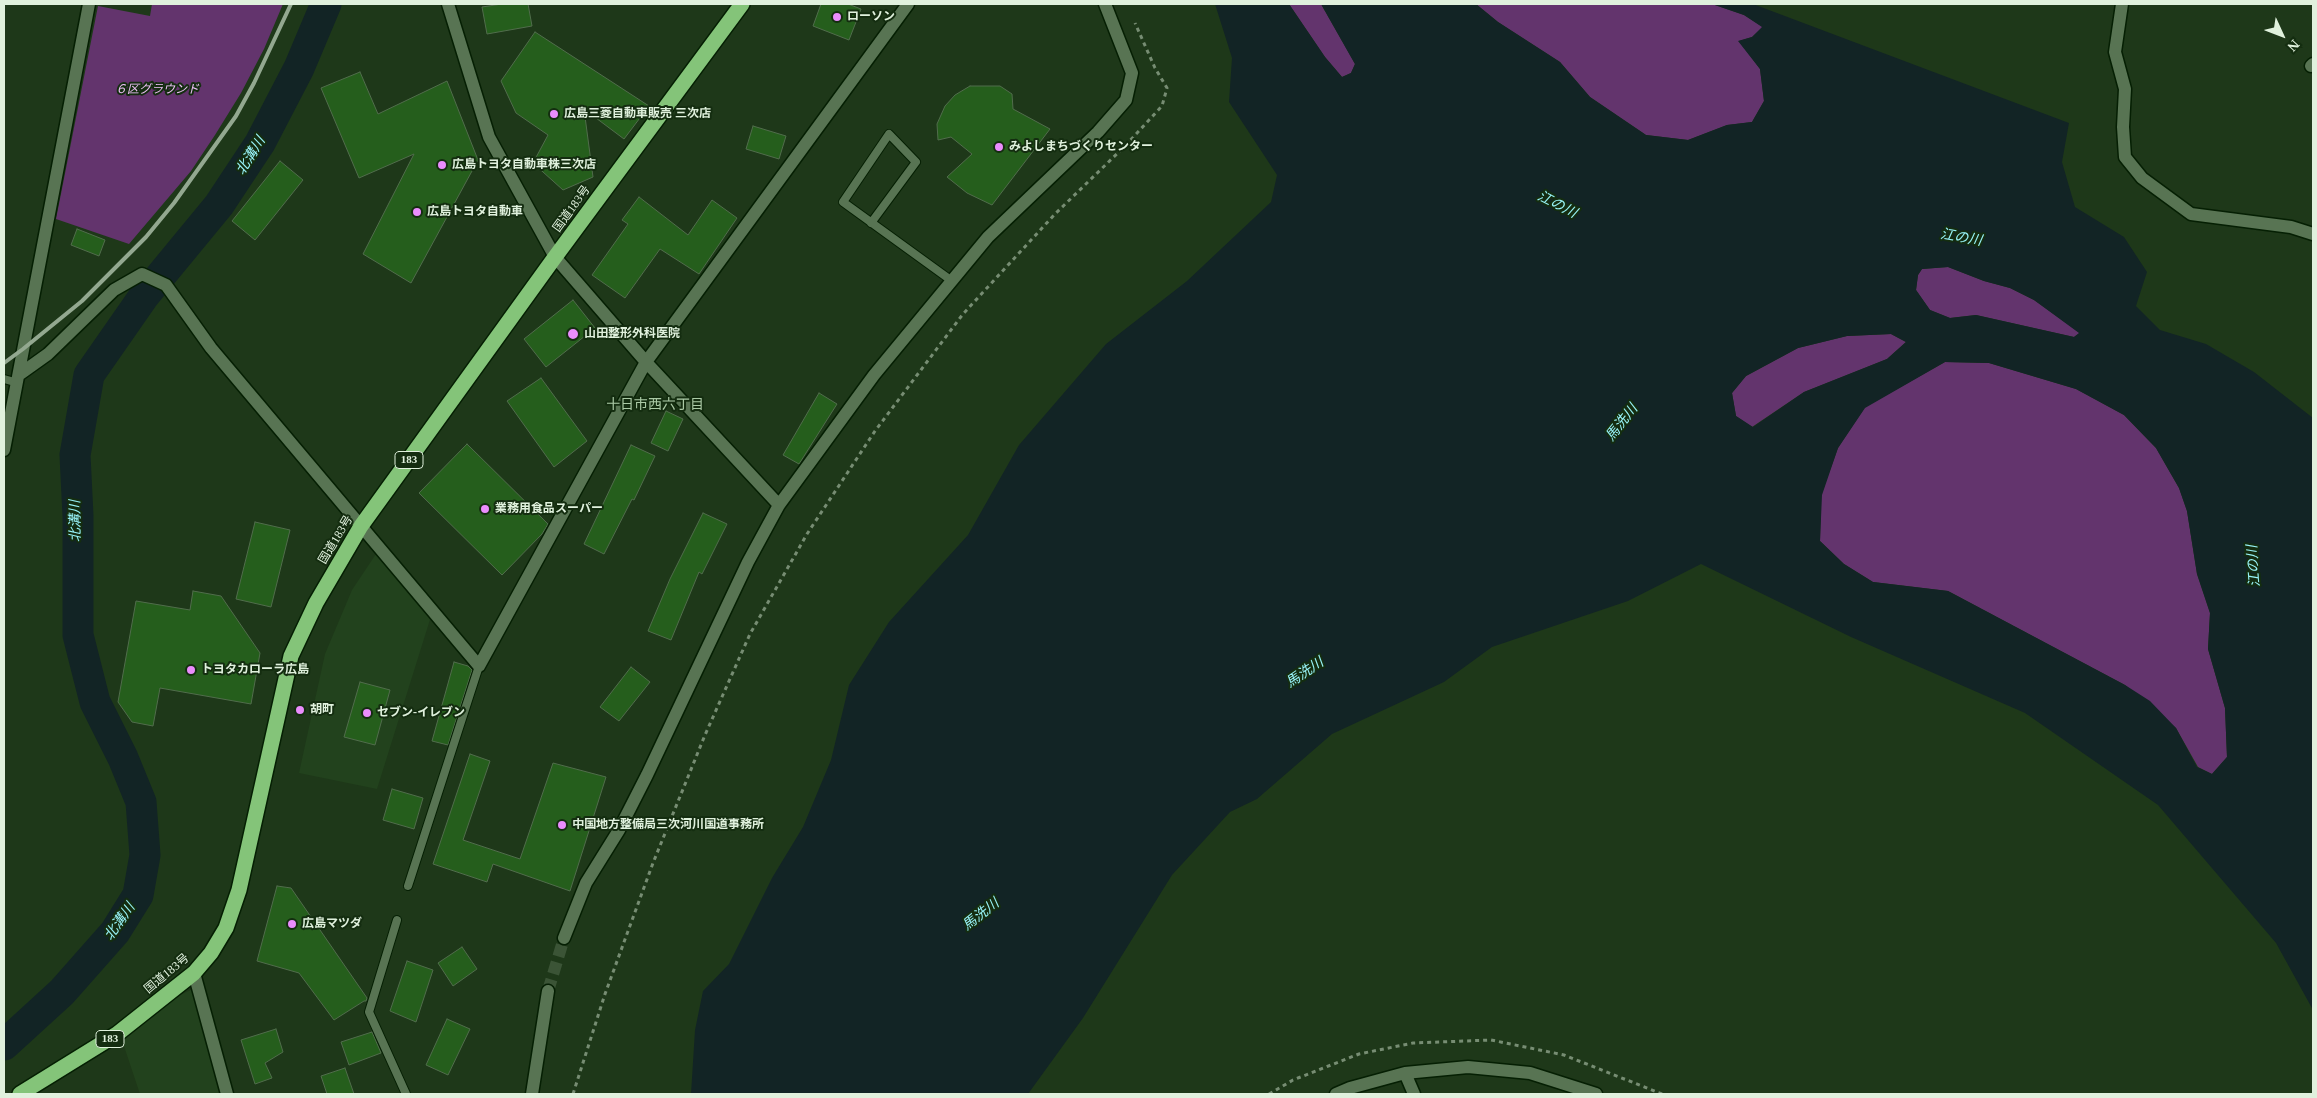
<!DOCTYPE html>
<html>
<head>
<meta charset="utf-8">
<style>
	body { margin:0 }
	#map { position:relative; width:2317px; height:1098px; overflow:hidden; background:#1e3819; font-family:"Times New Roman",serif }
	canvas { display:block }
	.frame { position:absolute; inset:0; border:5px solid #e0f1dd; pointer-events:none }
	.north { position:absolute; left:2257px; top:10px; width:50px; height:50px; -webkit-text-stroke:4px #142d10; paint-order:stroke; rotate:133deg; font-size:14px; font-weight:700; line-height:20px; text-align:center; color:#e0f1dd }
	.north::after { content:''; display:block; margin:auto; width:18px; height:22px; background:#e0f1dd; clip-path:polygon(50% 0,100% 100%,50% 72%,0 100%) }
</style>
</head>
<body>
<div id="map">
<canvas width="2317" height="1098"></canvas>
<div class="frame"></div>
<div class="north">N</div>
</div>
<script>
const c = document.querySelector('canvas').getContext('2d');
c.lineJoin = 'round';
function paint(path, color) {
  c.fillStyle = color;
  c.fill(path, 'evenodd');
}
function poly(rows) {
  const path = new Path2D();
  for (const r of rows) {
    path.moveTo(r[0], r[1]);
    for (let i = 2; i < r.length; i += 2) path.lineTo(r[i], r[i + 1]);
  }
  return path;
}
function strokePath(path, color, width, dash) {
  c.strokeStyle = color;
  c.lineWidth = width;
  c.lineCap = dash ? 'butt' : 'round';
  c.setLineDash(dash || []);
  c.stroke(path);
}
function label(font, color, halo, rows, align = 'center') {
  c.font = font + ' "Times New Roman","Noto Sans JP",serif';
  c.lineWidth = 4;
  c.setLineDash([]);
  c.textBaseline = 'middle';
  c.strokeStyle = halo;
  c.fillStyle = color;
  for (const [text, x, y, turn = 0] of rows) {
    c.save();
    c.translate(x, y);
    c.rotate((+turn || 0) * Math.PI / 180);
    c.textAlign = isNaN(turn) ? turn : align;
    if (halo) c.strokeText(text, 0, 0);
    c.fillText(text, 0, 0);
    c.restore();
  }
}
paint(poly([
	[380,548,433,610,377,789,299,773,325,654,352,590],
	[193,989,225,1094,140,1094,117,1025]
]), '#22421d');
paint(poly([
	[152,4,283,4,264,49,241,93,215,135,191,171,129,244,56,219,98,6,150,16],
	[1289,4,1321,4,1355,64,1351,73,1342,77,1325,57],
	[1476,4,1712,4,1744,15,1763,27,1752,37,1739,41,1760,69,1764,101,1752,122,1727,125,1688,140,1646,135,1590,97,1560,62,1498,22],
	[1948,267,1984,281,2010,288,2034,300,2080,333,2074,337,1976,315,1950,318,1930,310,1916,290,1918,275,1922,269],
	[1891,334,1906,342,1887,359,1804,392,1752,427,1736,416,1732,393,1746,376,1798,348,1847,336],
	[1945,362,1989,363,2076,389,2124,415,2156,448,2179,488,2187,511,2197,574,2210,613,2208,649,2225,708,2227,757,2212,774,2198,767,2176,728,2125,685,1948,591,1873,582,1844,564,1820,541,1821,495,1838,448,1865,407]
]), '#63346d');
paint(poly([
	[1215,4,1289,4,1325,57,1342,77,1351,73,1355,64,1321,4,1476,4,1498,22,1560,62,1590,97,1646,135,1688,140,1727,125,1752,122,1764,101,1760,69,1738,41,1752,37,1762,27,1744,15,1712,4,1753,4,2069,123,2062,162,2075,207,2124,237,2147,272,2136,306,2160,330,2206,344,2254,372,2313,418,2313,1010,2276,943,2158,805,2025,713,1851,637,1701,564,1628,601,1492,647,1444,682,1332,734,1257,799,1230,812,1172,875,1083,1018,1028,1094,691,1094,695,1030,703,991,729,964,772,878,803,827,831,760,849,685,889,622,968,535,1019,445,1106,344,1187,281,1271,202,1277,175,1229,102,1232,58],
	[1948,267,1984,281,2010,288,2034,300,2079,333,2074,337,1976,315,1950,318,1930,310,1916,290,1918,275,1922,269],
	[1891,334,1906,342,1887,359,1804,392,1753,427,1736,416,1732,393,1746,376,1798,348,1847,336],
	[1945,362,1989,363,2076,389,2124,415,2156,448,2179,488,2187,511,2197,574,2210,613,2208,649,2225,708,2227,757,2212,774,2197,767,2176,728,2150,701,2125,685,1948,591,1873,582,1844,564,1820,541,1822,495,1838,448,1865,408]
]), '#122425');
strokePath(poly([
	[4,1045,62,992,115,932,138,895,145,855,141,802,123,758,95,702,78,635,78,516,75,455,89,375,144,296,219,205,260,143,299,68,326,4]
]), '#122425', 31);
const building = poly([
	[502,4,528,4,532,26,487,34,482,7,502,4],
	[821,4,848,4,861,9,849,40,813,26,821,4],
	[535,32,649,106,624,139,584,109,593,177,563,190,533,163,548,135,516,113,501,81,535,32],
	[360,72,378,114,447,81,478,160,411,283,363,254,414,154,359,178,321,88,360,72],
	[970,86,1000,86,1012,94,1013,109,1050,129,992,205,967,193,947,177,972,154,951,137,938,140,937,124,945,106,955,95,970,86],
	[753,126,786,136,779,159,746,149,753,126],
	[280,161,303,180,255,240,232,221,280,161],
	[639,197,688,235,712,200,737,218,699,274,660,249,625,298,592,275,628,224,622,220,639,197],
	[77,229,105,240,99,256,71,245,77,229],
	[573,300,595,328,546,367,524,339,573,300],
	[541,378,587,441,554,467,507,401,541,378],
	[819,393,837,404,799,464,783,455,819,393],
	[666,411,683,419,668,451,651,443,666,411],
	[467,444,548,524,542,534,502,575,419,493,467,444],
	[631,445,655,456,634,500,632,499,604,554,584,544,631,445],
	[703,513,727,524,702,574,699,572,671,640,648,631,670,579,703,513],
	[255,522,290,530,271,607,236,599,255,522],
	[193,591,221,596,260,653,251,704,160,688,153,726,132,722,118,702,136,601,190,610,193,591],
	[454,662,468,666,472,670,448,745,432,741,454,662],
	[631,667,650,682,619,721,600,707,631,667],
	[360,682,390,690,375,745,344,737,360,682],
	[470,754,490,761,463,840,520,859,553,763,606,777,570,891,493,864,487,882,433,864,470,754],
	[392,789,423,798,414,829,383,820,392,789],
	[277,886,291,888,367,998,366,1001,364,1001,334,1020,299,973,257,961,277,886],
	[462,947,477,969,453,986,438,963,462,947],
	[407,961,433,970,416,1022,390,1011,407,961],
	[447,1019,470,1029,448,1075,426,1065,447,1019],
	[276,1029,283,1052,265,1063,272,1078,255,1084,241,1040,276,1029],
	[372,1032,381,1053,349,1065,341,1042,372,1032],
	[345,1068,354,1094,327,1094,321,1076,345,1068]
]);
paint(building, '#255e1c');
strokePath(building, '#516d4c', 1);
strokePath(poly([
	[548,991,564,938]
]), '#3b5436', 12, [12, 6]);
const lane = poly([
	[871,223,916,162,889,134,843,202,952,281],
	[4,379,18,383],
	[408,886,479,666],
	[397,920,369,1012,406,1094]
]);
const street = poly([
	[448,4,489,137,555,257,646,362,779,505],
	[2122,4,2115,52,2125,89,2123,127,2125,157,2142,178,2191,214,2291,227,2313,234],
	[2311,66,2313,64],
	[20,374,48,354,114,290,142,274,166,285,211,348,479,666,646,362,908,4],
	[4,450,89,4],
	[564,938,586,883,619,830,647,775,748,562,779,505,874,375,988,237,1098,132,1126,100,1132,73,1105,4],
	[1405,1073,1414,1094],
	[532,1094,548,991],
	[1336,1094,1350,1088,1405,1073,1468,1067,1530,1073,1596,1094]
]);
const secondary = poly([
	[194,973,227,1094]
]);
const highway = poly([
	[20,1094,117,1034,194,973,211,953,226,928,239,890,291,656,316,603,361,526,555,257,742,4]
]);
strokePath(lane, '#051f03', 10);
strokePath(street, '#051f03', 15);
strokePath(secondary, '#051f03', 15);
strokePath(highway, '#051f03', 18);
strokePath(poly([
	[573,1094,605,994,653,863,705,735,750,634,807,534,875,431,963,314,1055,214,1125,146,1162,106,1167,88,1155,68,1135,23],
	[1269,1094,1293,1080,1359,1054,1413,1043,1491,1040,1564,1055,1662,1094]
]), '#778d73', 3, [4, 4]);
strokePath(lane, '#587453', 8);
strokePath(street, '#587453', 12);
strokePath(secondary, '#587453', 12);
strokePath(highway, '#84c479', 15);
strokePath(poly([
	[4,363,23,349,82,301,146,237,174,203,236,116,254,83,291,4]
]), '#93a890', 4);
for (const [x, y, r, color] of [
	[837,17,5,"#ea8dfc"],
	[554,114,5,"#ea8dfc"],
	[999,147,5,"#ea8dfc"],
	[442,165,5,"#ea8dfc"],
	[417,212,5,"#ea8dfc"],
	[573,334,6,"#ea8dfc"],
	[485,509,5,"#ea8dfc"],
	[191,670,5,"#ea8dfc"],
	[300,710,5,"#ea8dfc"],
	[367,713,5,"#ea8dfc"],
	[562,825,5,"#ea8dfc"],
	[292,924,5,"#ea8dfc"]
]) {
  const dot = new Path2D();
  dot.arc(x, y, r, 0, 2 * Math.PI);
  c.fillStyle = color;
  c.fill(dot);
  strokePath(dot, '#142d10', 2);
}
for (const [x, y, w] of [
	[409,460,28],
	[110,1039,28]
]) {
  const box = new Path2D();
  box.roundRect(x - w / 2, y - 8.5, w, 17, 4);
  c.fillStyle = '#142d10';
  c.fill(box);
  strokePath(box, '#e0f1dd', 1);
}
label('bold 11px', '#e0f1dd', null, [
	["183",409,460],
	["183",110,1039]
]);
label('bold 12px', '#e0f1dd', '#142d10', [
	["ローソン",847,17],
	["広島三菱自動車販売 三次店",564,114],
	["みよしまちづくりセンター",1009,147],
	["広島トヨタ自動車株三次店",452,165],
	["広島トヨタ自動車",427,212],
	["山田整形外科医院",584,334],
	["業務用食品スーパー",495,509],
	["トヨタカローラ広島",201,670],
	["胡町",310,710],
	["セブン-イレブン",377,713],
	["中国地方整備局三次河川国道事務所",572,825],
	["広島マツダ",302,924]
], 'left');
label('italic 12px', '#efc2f8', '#142d10', [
	["６区グラウンド",157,90]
]);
label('12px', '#e0f1dd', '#142d10', [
	["国道183号",572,209,-54],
	["国道183号",336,540,-59],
	["国道183号",167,974,-40]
]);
label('italic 14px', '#98f3f8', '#142d10', [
	["北溝川",251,156,-58],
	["江の川",1557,205,27],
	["江の川",1961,238,10],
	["馬洗川",1622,423,-52],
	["北溝川",76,521,-91],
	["江の川",2254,566,-94],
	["馬洗川",1305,673,-34],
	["馬洗川",981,915,-38],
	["北溝川",120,922,-55]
]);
label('14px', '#abcaa6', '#142d10', [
	["十日市西六丁目",655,405]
]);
</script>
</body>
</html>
